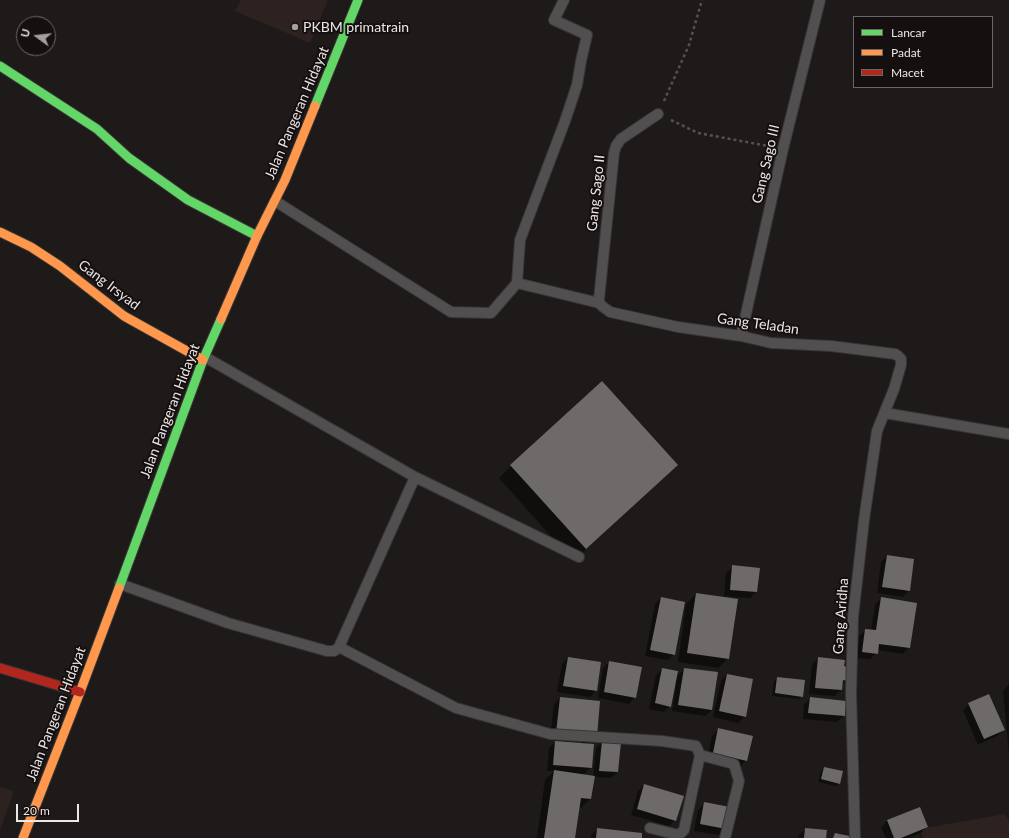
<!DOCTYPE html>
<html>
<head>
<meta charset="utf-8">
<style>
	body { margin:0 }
	#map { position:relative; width:1009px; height:838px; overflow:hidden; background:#1e1a19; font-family:Lato,sans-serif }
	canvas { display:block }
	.legend { position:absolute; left:853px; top:16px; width:140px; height:72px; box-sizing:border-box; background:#15100f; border:1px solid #6b6665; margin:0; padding:5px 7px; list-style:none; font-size:12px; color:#ebe7e6 }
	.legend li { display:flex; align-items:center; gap:8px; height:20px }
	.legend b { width:20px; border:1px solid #6b6665 }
	.north { position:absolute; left:16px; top:16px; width:40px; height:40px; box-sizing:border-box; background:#15100f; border:1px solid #6b6665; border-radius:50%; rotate:285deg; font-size:11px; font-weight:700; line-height:16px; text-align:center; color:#ebe7e6 }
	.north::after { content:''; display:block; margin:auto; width:14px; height:18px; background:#a39f9e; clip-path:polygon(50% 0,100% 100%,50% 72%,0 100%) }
	.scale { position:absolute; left:16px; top:804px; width:63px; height:18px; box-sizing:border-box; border:2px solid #ebe7e6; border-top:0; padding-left:5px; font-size:12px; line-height:14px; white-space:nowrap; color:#ebe7e6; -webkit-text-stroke:3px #15100f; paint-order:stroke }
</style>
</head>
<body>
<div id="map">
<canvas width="1009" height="838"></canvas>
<ul class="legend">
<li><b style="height:5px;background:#63d668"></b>Lancar</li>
<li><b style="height:5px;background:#ff974d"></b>Padat</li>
<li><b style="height:5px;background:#b3261e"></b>Macet</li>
</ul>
<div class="north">U</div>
<div class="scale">20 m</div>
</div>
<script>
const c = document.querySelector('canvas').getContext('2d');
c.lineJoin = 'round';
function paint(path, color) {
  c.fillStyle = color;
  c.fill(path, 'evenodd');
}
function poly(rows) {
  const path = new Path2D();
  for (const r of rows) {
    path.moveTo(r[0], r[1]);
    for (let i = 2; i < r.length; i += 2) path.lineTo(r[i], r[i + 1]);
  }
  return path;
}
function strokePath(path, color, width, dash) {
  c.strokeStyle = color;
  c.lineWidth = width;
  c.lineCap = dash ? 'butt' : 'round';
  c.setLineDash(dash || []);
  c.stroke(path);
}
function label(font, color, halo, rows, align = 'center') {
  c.font = font + ' Lato,sans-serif';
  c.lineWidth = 4;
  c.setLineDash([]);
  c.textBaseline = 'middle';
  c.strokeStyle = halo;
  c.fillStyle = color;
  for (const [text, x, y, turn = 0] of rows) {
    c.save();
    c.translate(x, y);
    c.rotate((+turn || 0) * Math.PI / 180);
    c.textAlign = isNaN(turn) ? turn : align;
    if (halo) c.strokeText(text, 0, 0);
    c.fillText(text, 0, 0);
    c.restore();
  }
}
paint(poly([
	[241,0,328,0,310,43,235,11],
	[0,787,14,791,0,830],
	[1005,814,1009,821,1009,838,923,838,920,829]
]), '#2d2220');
paint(poly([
	[511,466,664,477,573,561,499,478],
	[887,556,909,590,903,597,877,593,881,562],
	[733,566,756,591,750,598,724,596,726,573],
	[696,594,728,658,719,668,678,662,686,604],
	[661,598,674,654,668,660,645,656,655,604],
	[881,598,909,647,903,654,877,650,877,653,870,659,856,658,859,636,866,630,871,631,875,605],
	[568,658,600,663,596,691,590,697,557,692,562,664],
	[818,658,843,667,846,680,841,685,841,690,835,696,809,694,812,665],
	[610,662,635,697,629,704,598,698,603,668],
	[662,669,676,677,684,669,712,710,705,716,672,711,676,685,674,685,670,706,664,712,649,709,656,675],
	[727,675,752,680,745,716,738,723,713,717,721,681],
	[777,678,802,696,799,699,772,696,774,681],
	[1009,684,1009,755,1003,691],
	[560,698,596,736,588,744,591,767,583,775,593,777,596,748,602,742,618,772,611,778,594,777,590,799,581,808,579,808,574,838,537,838,545,780,554,771,547,771,549,748,556,742,582,744,582,742,550,739,554,704],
	[810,698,845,702,844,716,837,722,803,719,804,705],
	[969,704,1004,730,997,736,978,745,963,710],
	[718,730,746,760,740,767,707,759,712,736],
	[824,768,839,783,836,786,818,782,821,771],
	[644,785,675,820,669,826,631,815,638,791],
	[705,803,725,829,719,835,694,831,698,810],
	[919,808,927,826,921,833,908,838,886,838,881,828,887,821],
	[597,829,641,838,591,838,591,835],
	[805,829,825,838,798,838,799,835]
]), '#0007');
paint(poly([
	[602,381,678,465,586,549,510,465],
	[887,555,914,559,910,591,882,587],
	[732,565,760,568,757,592,730,590],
	[696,593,738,599,729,659,687,653],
	[661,597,685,602,675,655,650,650],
	[881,597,917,603,910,648,879,644,878,654,862,652,865,629,876,630],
	[568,657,601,662,597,691,563,686],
	[818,657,845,660,844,666,848,667,847,681,843,680,842,690,815,688],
	[609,661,642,667,636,698,604,692],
	[662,668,678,671,671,707,655,703],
	[684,668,718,672,712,710,678,705],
	[727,674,753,679,746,717,719,711],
	[777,677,805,680,803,697,775,693],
	[989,694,1005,730,984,739,968,703],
	[560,697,600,701,597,737,556,733],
	[810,697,846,701,845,716,808,713],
	[718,728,753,736,747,761,713,753],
	[555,741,594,744,592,768,553,765],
	[602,741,621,742,618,772,599,771],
	[824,767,843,771,840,784,821,779],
	[554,770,595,776,591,799,581,798,575,838,544,838],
	[644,784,684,796,676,821,637,809],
	[704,802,730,807,726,829,700,824],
	[920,807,928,827,901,838,894,838,887,820],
	[597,828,642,833,642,838,596,838],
	[805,828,827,830,826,838,804,838],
	[835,833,854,837,854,838,833,838]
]), '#6e6a69');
const lane = poly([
	[658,114,621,139,616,146,614,153,599,299,599,303,602,306,610,312,678,327,741,336,771,343,831,346,895,354,898,356,901,359,901,365,894,389,877,431,864,520,853,617,851,693,855,838],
	[275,201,451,312,491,313,517,283,599,303],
	[517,283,520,240,565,121,577,85,581,61,587,35,554,20,564,0],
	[741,336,783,149,820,0],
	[205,357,415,477,579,557],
	[885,413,1009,434],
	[120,584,228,623,327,651,334,651,337,649,339,647,415,477],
	[339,647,456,708,550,734,662,741,696,746,700,755,684,830,679,835,650,828],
	[700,755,734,764,739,781,725,838]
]);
const fast = poly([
	[0,66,97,129,129,158,188,200,257,236],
	[315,106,358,0],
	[119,588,203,360,221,319]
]);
const slow = poly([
	[0,232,31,247,60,266,124,316,203,360],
	[221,319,257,236,285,180,315,106],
	[23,838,80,692,119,588]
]);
const jam = poly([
	[0,668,80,692]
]);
strokePath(lane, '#383635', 12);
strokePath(fast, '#383635', 11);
strokePath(slow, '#383635', 11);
strokePath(jam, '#383635', 11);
strokePath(poly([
	[664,101,689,45,702,0],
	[671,120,698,133,768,146]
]), '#545251', 2.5, [3, 3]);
strokePath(lane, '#514f4f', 10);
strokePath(fast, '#63d668', 9);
strokePath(slow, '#ff974d', 9);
strokePath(jam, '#b3261e', 9);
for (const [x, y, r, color] of [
	[295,27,4,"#a39f9e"]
]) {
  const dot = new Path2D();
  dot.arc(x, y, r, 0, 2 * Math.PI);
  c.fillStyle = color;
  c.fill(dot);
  strokePath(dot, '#15100f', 1.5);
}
label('14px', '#ebe7e6', '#15100f', [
	["PKBM primatrain",303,27]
], 'left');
label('14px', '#ebe7e6', '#15100f', [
	["Jalan Pangeran Hidayat",297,113,-67],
	["Gang Sago III",766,164,-77],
	["Gang Sago II",596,193,-84],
	["Gang Irsyad",109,285,37],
	["Gang Teladan",758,324,8],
	["Jalan Pangeran Hidayat",170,411,-69],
	["Gang Aridha",841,616,-86],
	["Jalan Pangeran Hidayat",56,714,-69]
]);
</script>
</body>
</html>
